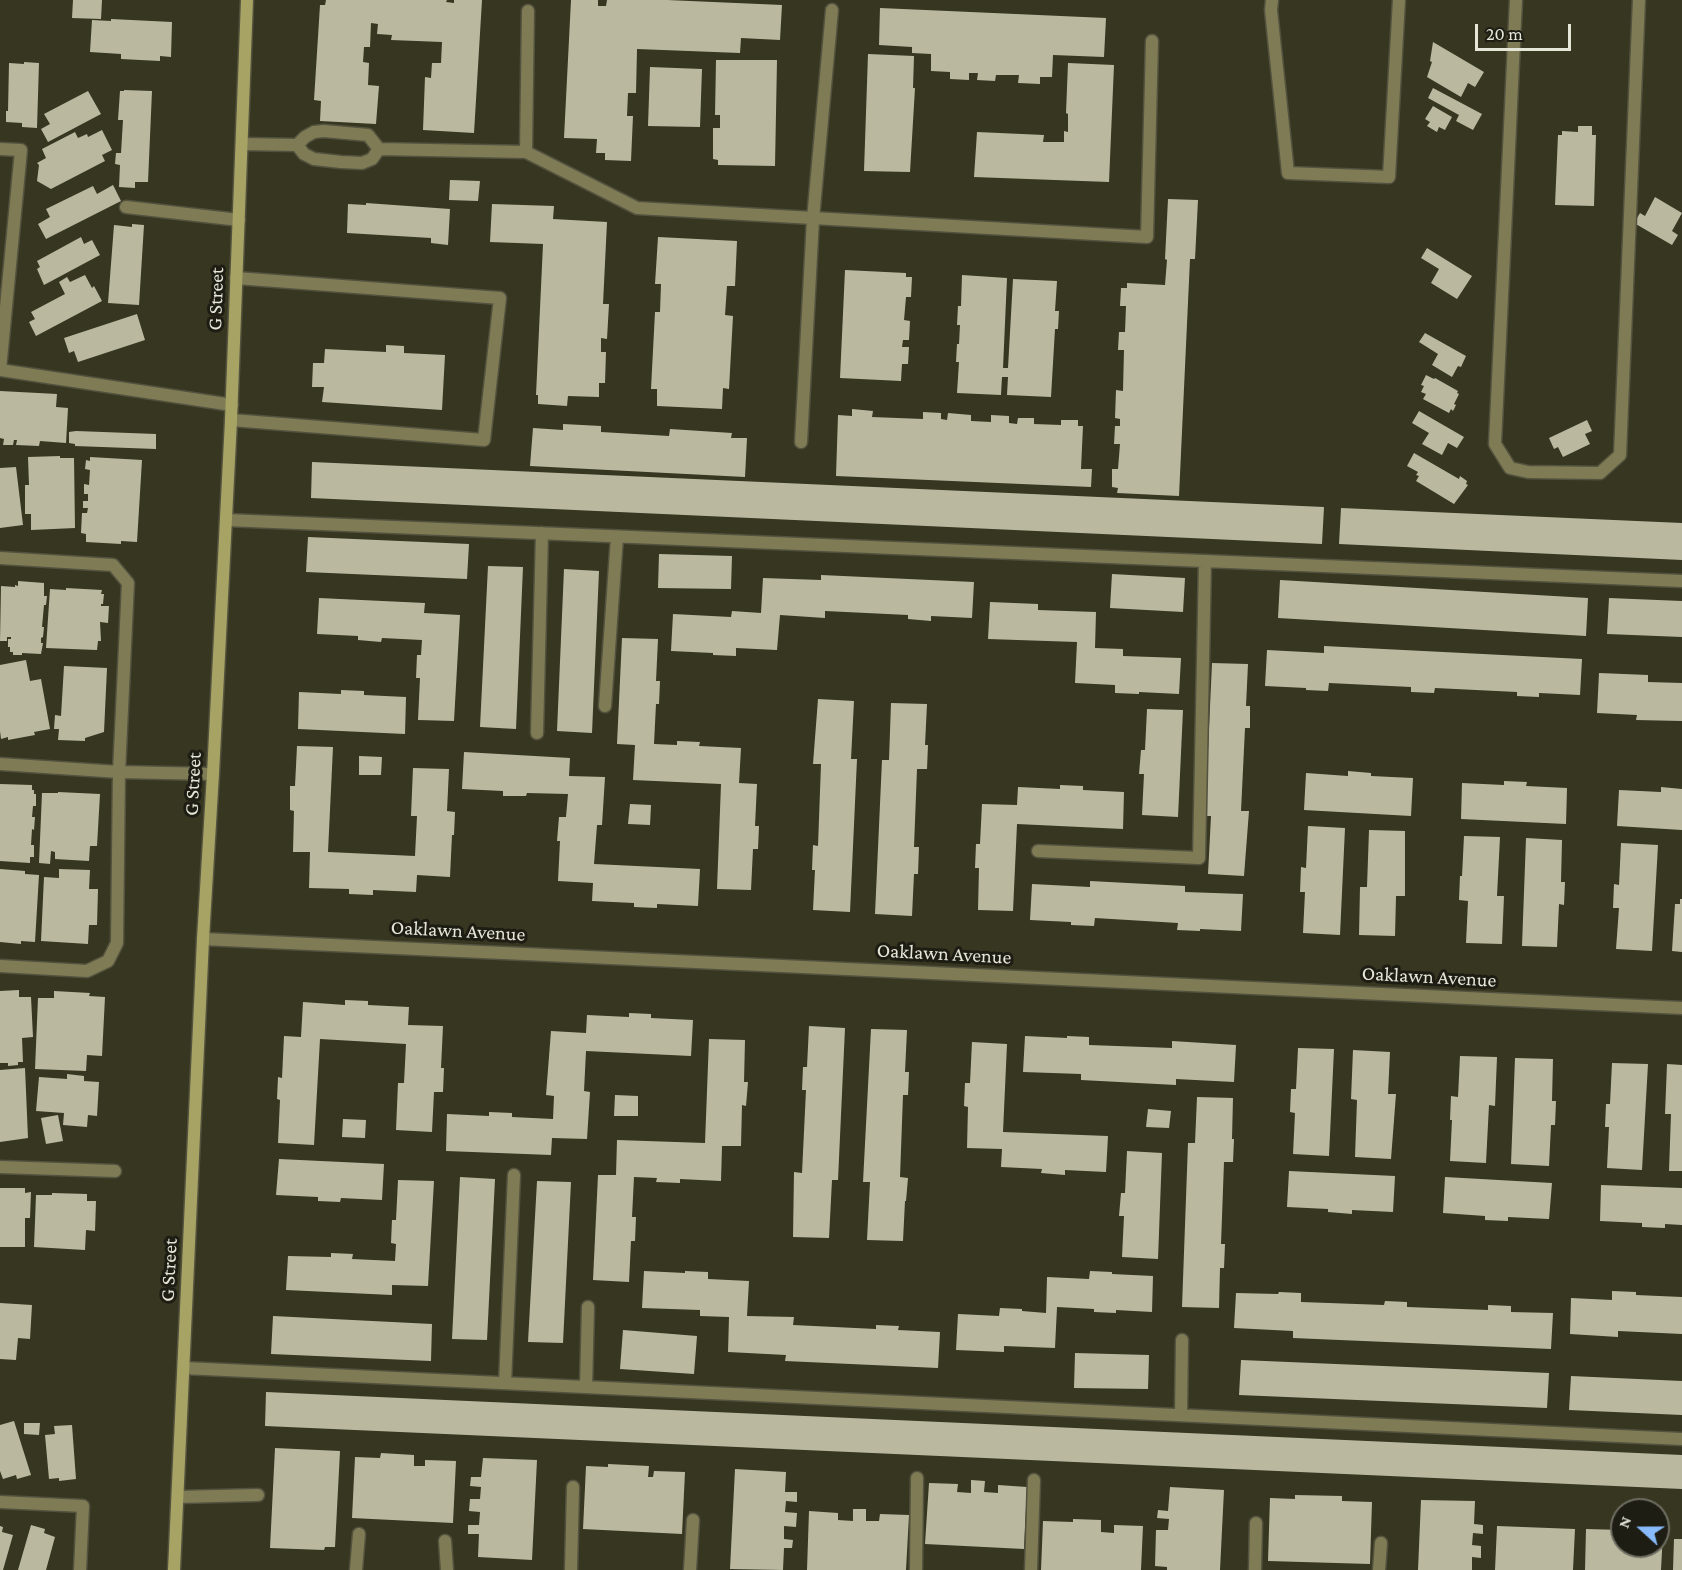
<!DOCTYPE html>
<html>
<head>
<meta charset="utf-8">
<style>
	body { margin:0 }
	#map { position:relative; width:1682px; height:1570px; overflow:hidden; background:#373621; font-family:"Crimson Pro",serif }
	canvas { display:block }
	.north { position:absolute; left:1610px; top:1498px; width:60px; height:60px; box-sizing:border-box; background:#1d1d14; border:2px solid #6d6d62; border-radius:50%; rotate:291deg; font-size:16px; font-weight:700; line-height:24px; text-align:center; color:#e5e5d8 }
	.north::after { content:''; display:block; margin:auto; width:21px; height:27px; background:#88bafc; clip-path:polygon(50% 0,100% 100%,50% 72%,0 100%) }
	.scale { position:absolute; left:1475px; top:24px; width:96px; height:27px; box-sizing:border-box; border:3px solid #e5e5d8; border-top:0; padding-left:8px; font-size:18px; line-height:21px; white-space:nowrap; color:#e5e5d8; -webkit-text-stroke:4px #1d1d14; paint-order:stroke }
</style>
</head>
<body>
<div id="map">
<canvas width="1682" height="1570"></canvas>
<div class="north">N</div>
<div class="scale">20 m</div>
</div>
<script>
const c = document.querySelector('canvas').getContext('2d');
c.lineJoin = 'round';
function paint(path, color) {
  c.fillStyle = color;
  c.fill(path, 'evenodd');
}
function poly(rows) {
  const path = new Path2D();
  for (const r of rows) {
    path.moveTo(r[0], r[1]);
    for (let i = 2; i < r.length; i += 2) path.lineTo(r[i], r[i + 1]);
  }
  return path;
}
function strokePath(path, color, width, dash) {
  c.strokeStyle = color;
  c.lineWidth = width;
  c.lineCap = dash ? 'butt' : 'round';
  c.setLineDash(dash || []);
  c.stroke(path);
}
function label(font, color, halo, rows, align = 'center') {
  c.font = font + ' "Crimson Pro",serif';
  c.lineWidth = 6;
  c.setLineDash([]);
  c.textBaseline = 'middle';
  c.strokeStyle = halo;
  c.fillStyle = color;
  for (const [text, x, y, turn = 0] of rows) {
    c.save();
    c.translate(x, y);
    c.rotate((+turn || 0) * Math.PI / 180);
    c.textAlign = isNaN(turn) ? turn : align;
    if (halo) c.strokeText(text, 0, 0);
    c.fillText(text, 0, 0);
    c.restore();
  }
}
paint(poly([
	[73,0,102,0,101,19,72,18],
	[326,0,447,0,446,2,454,3,454,0,482,0,474,133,423,130,425,77,431,78,432,63,441,63,442,42,391,40,392,35,377,34,378,24,371,23,370,47,364,47,363,62,369,63,368,85,379,86,376,124,320,121,321,101,314,100,320,5,325,5],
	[571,0,598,0,598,6,606,6,607,0,667,0,782,5,780,40,741,38,740,53,637,49,636,93,628,93,627,116,633,116,631,161,605,160,605,153,596,153,597,139,564,138],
	[880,8,1106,18,1104,57,1053,55,1052,77,1040,77,1040,84,1018,83,1019,75,996,75,995,81,977,80,978,73,969,73,969,80,950,79,950,72,931,71,931,54,912,53,912,47,879,45],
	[111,19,172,22,171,57,160,56,160,61,121,59,121,54,90,52,92,20,111,21],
	[1433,42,1484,72,1475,87,1468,83,1461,97,1427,77,1432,62,1430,61],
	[868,54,914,56,913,88,915,88,910,172,864,171],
	[716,60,777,60,775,166,718,165,718,160,713,159,713,128,720,128,720,115,715,115],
	[24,62,39,63,37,128,22,127,22,123,6,122,6,111,8,111,9,63,24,64],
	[1068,63,1114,65,1109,182,974,177,977,132,1044,135,1043,142,1064,142,1064,131,1068,132,1068,114,1066,113],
	[650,67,702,69,700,127,648,126],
	[1433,88,1482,114,1473,130,1456,121,1459,115,1428,98],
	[124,90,152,91,148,182,135,182,135,188,119,187,120,165,115,164,116,153,121,153,123,120,118,120,120,91,124,91],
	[88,91,101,114,48,142,41,129,50,124,44,114],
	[1433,106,1452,117,1445,130,1439,127,1437,132,1427,126,1430,122,1425,119],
	[1578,126,1592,126,1592,135,1596,135,1594,206,1555,205,1558,135,1562,135,1562,131,1578,132],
	[102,130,112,150,102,155,105,161,51,189,37,181,39,165,37,163,46,158,42,149,75,132,78,138,87,134,88,137],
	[450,180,480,181,478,201,449,200],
	[113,185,121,201,46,239,38,224,50,217,46,209,93,186,97,194],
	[1655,197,1682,213,1672,231,1678,235,1672,245,1634,223,1640,213,1645,216],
	[1168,199,1198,200,1195,259,1190,259,1179,496,1117,493,1118,488,1112,487,1112,469,1118,469,1120,444,1114,444,1115,426,1120,426,1120,419,1115,418,1116,390,1123,391,1124,350,1118,350,1119,332,1125,332,1126,306,1120,306,1121,288,1127,288,1127,283,1165,285,1167,260,1165,259],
	[366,203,450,209,448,245,431,243,431,238,347,233,348,204,366,205],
	[492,204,554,206,553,219,607,222,603,304,609,304,607,339,601,338,601,352,606,352,605,383,599,383,599,397,568,396,567,406,538,404,538,395,536,395,543,244,490,242],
	[132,224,144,225,139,305,108,303,114,225,132,227],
	[81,237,84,244,92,240,100,255,44,285,37,269,40,267,37,261],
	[658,237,737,241,735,286,727,286,725,315,733,316,729,389,723,388,722,409,657,406,657,389,651,389,655,312,660,312,661,284,655,284],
	[1427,248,1472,276,1457,299,1431,283,1439,269,1421,258],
	[845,270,906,273,906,277,912,277,911,297,906,297,904,320,910,321,909,340,903,340,902,347,909,347,908,364,902,364,901,381,840,378],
	[85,275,92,288,94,286,102,301,36,336,29,322,35,319,31,312,65,294,59,282,67,277,70,282],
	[962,275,1007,278,1003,368,1008,368,1013,279,1057,281,1055,311,1059,311,1058,329,1055,329,1051,397,1007,395,1008,377,1002,377,1001,395,957,393,959,362,956,362,957,344,959,344,960,325,957,325,958,306,961,306],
	[137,314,145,340,78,362,74,351,69,353,64,338],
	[1425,333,1466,356,1461,367,1458,366,1452,377,1432,365,1438,354,1419,342],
	[386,345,404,346,404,353,445,355,442,410,322,402,324,387,312,387,313,363,324,363,325,349,386,352],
	[1426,375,1434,379,1435,378,1458,391,1457,393,1459,394,1454,404,1456,405,1453,411,1451,409,1449,413,1423,399,1426,394,1421,392,1424,386,1421,385],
	[0,391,57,394,56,407,68,408,66,443,40,441,39,446,16,445,17,440,14,440,13,445,3,445,4,439,0,438],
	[852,409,873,411,872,417,923,419,923,412,941,413,941,419,947,420,948,413,971,415,971,421,991,422,991,415,1009,416,1009,423,1017,424,1018,418,1034,418,1034,424,1061,425,1061,420,1078,420,1078,426,1083,426,1081,469,1092,469,1091,487,836,476,838,415,852,416],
	[1419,411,1464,437,1457,448,1448,443,1442,455,1422,444,1429,433,1412,423],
	[1587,420,1592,431,1585,434,1590,444,1563,457,1558,447,1554,449,1549,438],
	[563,424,601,426,601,432,669,436,670,429,732,433,731,438,747,438,745,477,530,466,533,428,563,430],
	[76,431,156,434,156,449,75,446,75,444,69,443,69,432],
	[1414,453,1459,479,1460,476,1467,481,1466,484,1468,485,1454,504,1416,481,1419,476,1416,475,1418,472,1407,466],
	[60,456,60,458,74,458,75,528,31,530,31,514,25,514,25,485,29,485,28,457],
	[90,457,142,460,137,542,121,541,121,544,86,542,86,534,81,533,82,513,87,513,88,508,83,508,83,501,88,501,88,494,84,494,84,484,89,485,90,470,85,469,86,460,90,461],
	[312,462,1324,507,1322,544,311,498],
	[16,467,23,525,0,528,0,468],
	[1341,508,1682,523,1682,560,1339,544],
	[308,537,469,544,467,579,306,572],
	[659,554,732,556,731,589,658,588],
	[488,566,523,567,516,729,480,727],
	[564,569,599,571,592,733,557,731],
	[1112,574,1185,578,1183,612,1110,608],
	[821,575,974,582,972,618,931,616,931,621,908,619,908,615,825,611,825,618,780,615,777,650,736,648,736,656,713,655,713,653,671,651,673,614,731,617,732,611,761,613,763,578,821,580],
	[1280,580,1588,598,1586,636,1278,618],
	[18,581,44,583,44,596,47,596,46,605,44,605,42,627,44,627,43,637,41,638,41,643,43,643,41,654,22,653,22,655,13,655,13,652,10,652,10,647,8,647,8,639,11,639,11,637,7,637,7,641,0,641,1,586,15,587,15,585,18,586],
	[66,588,102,590,101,594,104,594,103,604,101,604,101,606,109,606,108,623,100,622,101,641,98,641,97,650,46,648,50,589,66,590],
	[319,598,425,603,424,613,460,615,454,721,418,720,420,678,416,678,417,655,421,655,422,640,382,638,381,642,358,640,358,636,317,634],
	[1609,598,1682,601,1682,637,1607,634],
	[990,602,1038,604,1038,610,1096,612,1095,648,1123,649,1123,656,1181,658,1179,694,1139,692,1139,694,1115,693,1115,685,1075,683,1077,642,988,639],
	[622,638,658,639,656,681,660,681,659,704,656,704,654,744,677,745,677,741,700,742,699,746,741,748,739,783,757,784,755,826,759,826,758,849,753,849,751,890,717,889,721,784,633,780,635,745,617,744],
	[1324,646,1582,659,1580,695,1539,693,1539,697,1517,696,1517,692,1435,688,1434,693,1411,692,1411,687,1329,683,1328,691,1306,690,1306,688,1265,686,1267,650,1324,653],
	[26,660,30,681,41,679,50,729,34,732,35,735,8,740,8,737,1,739,0,731,0,665],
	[1212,663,1248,664,1246,706,1250,706,1250,728,1245,728,1241,811,1249,811,1244,876,1208,874,1211,816,1205,816],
	[64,666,107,668,104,732,85,738,85,741,58,740,59,729,54,729,55,715,61,716],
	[1599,673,1648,675,1648,682,1682,683,1682,721,1636,720,1637,715,1597,713],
	[341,690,364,691,364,695,406,697,405,734,298,729,299,692,341,694],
	[818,699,854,701,851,759,857,759,850,912,813,910,815,870,812,870,813,845,818,846,821,764,813,764],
	[891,703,927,704,925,745,928,745,927,769,917,769,914,847,919,847,918,874,914,874,912,916,875,914,882,760,889,760],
	[1147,709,1183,710,1178,817,1142,815,1144,774,1139,774,1141,750,1145,750],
	[297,746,333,747,328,852,415,856,417,816,411,816,413,768,449,769,447,811,455,812,454,835,452,835,450,877,417,875,416,892,373,890,373,895,349,894,349,889,309,888,310,852,293,852,294,811,290,810,290,786,295,786],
	[464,752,570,758,569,776,605,777,602,825,597,825,594,864,700,869,698,906,657,904,657,908,634,907,634,903,592,901,593,883,558,881,560,841,557,841,559,817,566,817,568,794,527,793,526,796,503,796,503,791,462,789],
	[359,756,382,757,381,775,359,775],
	[1348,771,1371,773,1371,776,1413,778,1411,816,1304,810,1306,773,1348,776],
	[1504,781,1527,782,1526,786,1567,788,1566,824,1461,819,1462,783,1504,785],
	[0,784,32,785,32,790,34,790,34,794,36,794,36,806,33,806,32,817,35,817,34,830,32,829,31,845,34,845,34,857,30,857,30,863,0,861],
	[1060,785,1083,786,1083,790,1124,792,1123,829,1017,824,1013,911,978,910,979,868,975,868,976,844,980,844,982,804,1017,805,1018,787,1060,789],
	[1661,787,1682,789,1682,830,1617,826,1619,790,1661,792],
	[58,792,100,794,97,846,90,846,89,861,55,859,55,852,51,851,50,864,39,863,42,793,58,793],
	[630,804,651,805,650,825,628,824],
	[1308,826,1345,828,1340,935,1303,933,1305,892,1300,892,1301,867,1306,868],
	[1369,830,1405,831,1405,896,1396,896,1395,936,1359,935,1360,887,1367,887],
	[1464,836,1500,837,1497,896,1504,896,1502,944,1466,943,1468,901,1459,900,1460,876,1462,876],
	[1526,838,1562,840,1561,882,1565,882,1564,905,1559,904,1557,947,1522,946],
	[1621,843,1658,845,1652,951,1616,949,1619,908,1613,908,1614,884,1619,885],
	[0,869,25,871,25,874,39,875,35,942,21,941,21,944,0,942],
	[59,869,90,870,89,889,98,889,97,925,89,925,88,944,41,941,44,877,59,878],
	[1090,881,1185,886,1185,892,1243,894,1241,931,1200,929,1200,931,1177,930,1178,923,1095,918,1094,926,1071,925,1071,922,1030,920,1032,884,1090,887],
	[1680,899,1682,899,1682,952,1672,951,1675,904,1680,904],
	[19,990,19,997,31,997,33,1037,22,1038,23,1062,18,1062,18,1065,8,1066,8,1063,0,1063,0,991],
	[54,991,90,993,89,996,105,997,102,1056,87,1055,86,1071,35,1069,38,998,54,998],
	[345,1000,368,1001,368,1005,409,1007,408,1025,443,1026,441,1068,444,1068,443,1092,434,1092,432,1132,396,1130,398,1083,404,1083,406,1044,320,1039,314,1145,278,1143,280,1100,277,1099,278,1077,282,1078,284,1036,301,1037,303,1002,345,1005],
	[629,1013,651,1014,651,1018,693,1020,691,1056,586,1051,584,1091,590,1092,587,1139,552,1138,551,1155,446,1151,447,1114,489,1116,489,1112,512,1113,512,1117,553,1119,554,1096,546,1095,551,1031,586,1033,587,1015,629,1017],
	[809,1026,845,1028,838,1180,832,1180,829,1238,793,1237,794,1172,802,1173,806,1090,802,1090,803,1067,807,1067],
	[871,1029,907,1030,905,1072,909,1072,908,1095,903,1095,900,1177,908,1178,906,1201,905,1201,903,1241,867,1240,870,1182,863,1182],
	[1025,1036,1067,1038,1067,1036,1089,1037,1089,1045,1172,1048,1172,1041,1236,1045,1234,1082,1176,1079,1176,1085,1081,1080,1081,1074,1023,1072],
	[709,1039,745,1040,744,1082,748,1082,746,1106,742,1105,741,1146,722,1146,721,1181,680,1179,680,1183,656,1182,657,1178,634,1177,632,1217,636,1217,635,1241,631,1241,629,1282,593,1280,598,1175,616,1175,617,1140,705,1143],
	[972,1042,1007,1044,1003,1132,1108,1136,1106,1172,1065,1170,1065,1175,1041,1173,1042,1169,1001,1167,1002,1149,967,1148,968,1107,964,1106,965,1083,970,1083],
	[1298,1048,1334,1049,1329,1156,1293,1154,1295,1113,1290,1112,1291,1089,1296,1089],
	[1353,1050,1390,1052,1388,1094,1396,1094,1391,1159,1355,1157,1357,1100,1351,1099],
	[1460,1056,1497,1057,1495,1106,1489,1105,1486,1163,1450,1161,1452,1120,1450,1120,1451,1096,1458,1097],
	[1515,1058,1553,1059,1552,1101,1556,1101,1555,1125,1551,1125,1549,1166,1511,1164],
	[1612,1063,1648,1064,1642,1170,1607,1168,1609,1127,1605,1127,1606,1104,1610,1104],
	[1667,1064,1682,1065,1682,1171,1669,1171,1671,1114,1665,1114],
	[25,1068,28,1138,0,1142,0,1070],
	[67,1074,84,1076,84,1081,99,1082,97,1116,88,1115,87,1127,63,1125,64,1113,36,1111,39,1077,67,1079],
	[615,1095,638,1096,638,1116,614,1116],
	[1197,1097,1233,1098,1232,1139,1234,1139,1233,1162,1224,1162,1221,1244,1225,1244,1224,1268,1220,1268,1219,1308,1182,1307,1188,1143,1195,1143],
	[1148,1109,1171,1111,1169,1128,1146,1127],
	[58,1115,63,1141,46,1144,41,1118],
	[343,1119,366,1120,365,1138,342,1137],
	[1127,1151,1162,1153,1158,1259,1122,1257,1124,1216,1119,1216,1121,1193,1125,1193],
	[279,1159,384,1164,382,1200,341,1198,340,1202,318,1201,318,1197,276,1195],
	[1289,1171,1395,1176,1393,1212,1352,1210,1352,1214,1328,1212,1328,1209,1287,1207],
	[460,1177,495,1179,487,1340,452,1339],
	[1445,1177,1552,1183,1549,1219,1508,1217,1508,1221,1485,1220,1485,1216,1443,1213],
	[398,1180,434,1181,428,1286,392,1285,392,1295,286,1290,288,1256,331,1257,331,1253,353,1254,352,1259,395,1261,396,1244,391,1243,392,1220,396,1220],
	[537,1181,571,1182,563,1343,528,1342],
	[1601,1185,1682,1188,1682,1225,1665,1224,1665,1228,1642,1227,1642,1223,1600,1221],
	[0,1188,25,1188,25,1193,31,1192,30,1218,25,1218,25,1247,0,1247],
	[52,1193,87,1194,87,1201,96,1201,95,1231,86,1230,85,1250,34,1247,36,1195,52,1195],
	[644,1271,685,1273,685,1271,708,1272,708,1279,749,1281,747,1316,794,1317,793,1325,876,1329,876,1325,899,1326,898,1330,940,1332,938,1368,785,1361,786,1355,728,1352,729,1317,700,1316,700,1310,642,1308],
	[1090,1271,1112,1272,1112,1274,1153,1276,1152,1312,1116,1310,1116,1313,1094,1312,1094,1309,1057,1307,1055,1348,1004,1346,1004,1352,956,1350,958,1314,999,1316,1000,1308,1022,1309,1022,1311,1046,1313,1047,1277,1089,1279],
	[1612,1291,1636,1292,1636,1295,1682,1297,1682,1334,1618,1331,1618,1337,1570,1334,1571,1298,1612,1300],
	[1279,1292,1301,1293,1301,1302,1384,1305,1385,1301,1407,1302,1407,1307,1488,1310,1488,1305,1511,1306,1511,1312,1553,1313,1551,1349,1293,1338,1293,1331,1234,1328,1236,1293,1278,1294],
	[0,1303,32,1305,30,1339,18,1338,16,1360,0,1359],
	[273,1316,432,1324,431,1361,271,1354],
	[623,1330,697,1336,694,1374,620,1369],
	[1075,1353,1149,1355,1148,1389,1074,1388],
	[1241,1360,1549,1373,1547,1408,1239,1395],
	[1571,1376,1682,1381,1682,1415,1569,1410],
	[266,1392,1682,1455,1682,1489,265,1426],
	[14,1421,31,1475,17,1479,16,1475,3,1479,0,1471,0,1425],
	[24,1423,40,1423,39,1435,24,1434],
	[72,1425,76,1479,59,1481,59,1478,49,1479,45,1435,55,1434,54,1426],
	[275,1448,340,1451,335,1547,325,1547,324,1550,270,1548],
	[381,1453,414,1455,414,1466,425,1466,425,1460,456,1461,453,1523,352,1518,355,1457,380,1458],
	[483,1458,537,1460,532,1560,478,1557,479,1534,468,1534,468,1525,479,1525,480,1512,469,1511,470,1499,480,1499,481,1487,470,1486,471,1477,481,1477],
	[608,1464,649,1466,648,1477,653,1477,654,1471,685,1472,682,1534,583,1529,586,1466,608,1467],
	[735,1469,786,1472,785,1492,797,1492,797,1502,786,1501,785,1512,797,1513,796,1527,784,1526,784,1539,793,1540,792,1548,784,1548,783,1570,730,1569],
	[971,1480,985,1481,984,1492,998,1493,998,1485,1027,1487,1024,1549,925,1544,929,1483,958,1484,957,1492,971,1493],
	[1170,1487,1224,1490,1220,1570,1167,1570,1167,1567,1155,1566,1156,1530,1168,1530,1169,1519,1157,1518,1158,1510,1168,1511],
	[1295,1495,1342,1496,1342,1501,1372,1502,1370,1564,1268,1561,1270,1498,1295,1499],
	[1421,1500,1475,1501,1474,1524,1483,1525,1483,1534,1473,1533,1472,1545,1481,1546,1481,1558,1472,1557,1472,1570,1418,1570],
	[853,1509,866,1509,866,1521,879,1521,880,1514,909,1515,906,1570,807,1570,809,1511,838,1513,838,1520,853,1521],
	[1073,1519,1101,1520,1101,1532,1114,1533,1114,1525,1143,1526,1141,1570,1041,1570,1043,1521,1073,1522],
	[31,1525,45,1529,44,1533,55,1537,46,1570,18,1570],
	[0,1526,3,1527,2,1532,13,1535,3,1570,0,1570],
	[1497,1526,1575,1529,1573,1570,1495,1570],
	[1586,1529,1622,1530,1622,1546,1658,1546,1658,1532,1663,1532,1661,1570,1585,1570],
	[1674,1539,1682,1539,1682,1570,1673,1570]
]), '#bab9a0');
const lane = poly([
	[1272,0,1271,10,1288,173,1389,177,1399,0],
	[1516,0,1495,444,1510,468,1528,472,1600,473,1620,455,1639,0],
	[242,144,297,145,305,137,314,132,324,131,368,135,379,149],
	[297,145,304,154,314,159,341,162,362,163,372,159,379,149],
	[379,149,526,152,637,208,1147,237,1152,41],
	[526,152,528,11],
	[126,207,239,220],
	[231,420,484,440,500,298,236,278],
	[801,442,813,219,832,10],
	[226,520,1682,581],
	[605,706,617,537],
	[537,733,542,533],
	[1038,851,1199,858,1205,561],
	[184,1368,1682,1439],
	[505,1383,514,1175],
	[586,1387,588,1307],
	[1181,1415,1182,1340],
	[178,1497,258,1495],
	[445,1541,447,1570],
	[356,1570,359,1534],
	[571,1570,573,1487],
	[690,1570,693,1520],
	[916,1570,917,1478],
	[1031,1570,1034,1480],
	[1255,1570,1256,1523],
	[1379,1570,1381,1543]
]);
const street = poly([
	[0,149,21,150,0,370],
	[0,370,232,405],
	[0,558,113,565,128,583,119,772,117,943,108,961,87,971,0,966],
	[0,764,119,772,213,774],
	[203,939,1682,1008],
	[0,1167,115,1171],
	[0,1502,83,1506,80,1570]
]);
const secondary = poly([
	[174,1570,203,939,213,774,231,420,247,0]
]);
strokePath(lane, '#53523e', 15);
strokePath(street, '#53523e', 15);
strokePath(secondary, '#53523e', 15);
strokePath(lane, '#7e7b55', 12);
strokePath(street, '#7e7b55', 12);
strokePath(secondary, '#a7a364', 12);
label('20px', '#e5e5d8', '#1d1d14', [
	["G Street",216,299,-88],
	["G Street",193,784,-87],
	["Oaklawn Avenue",458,931,3],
	["Oaklawn Avenue",944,954,3],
	["Oaklawn Avenue",1429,977,3],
	["G Street",169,1270,-87]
]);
</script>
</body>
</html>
